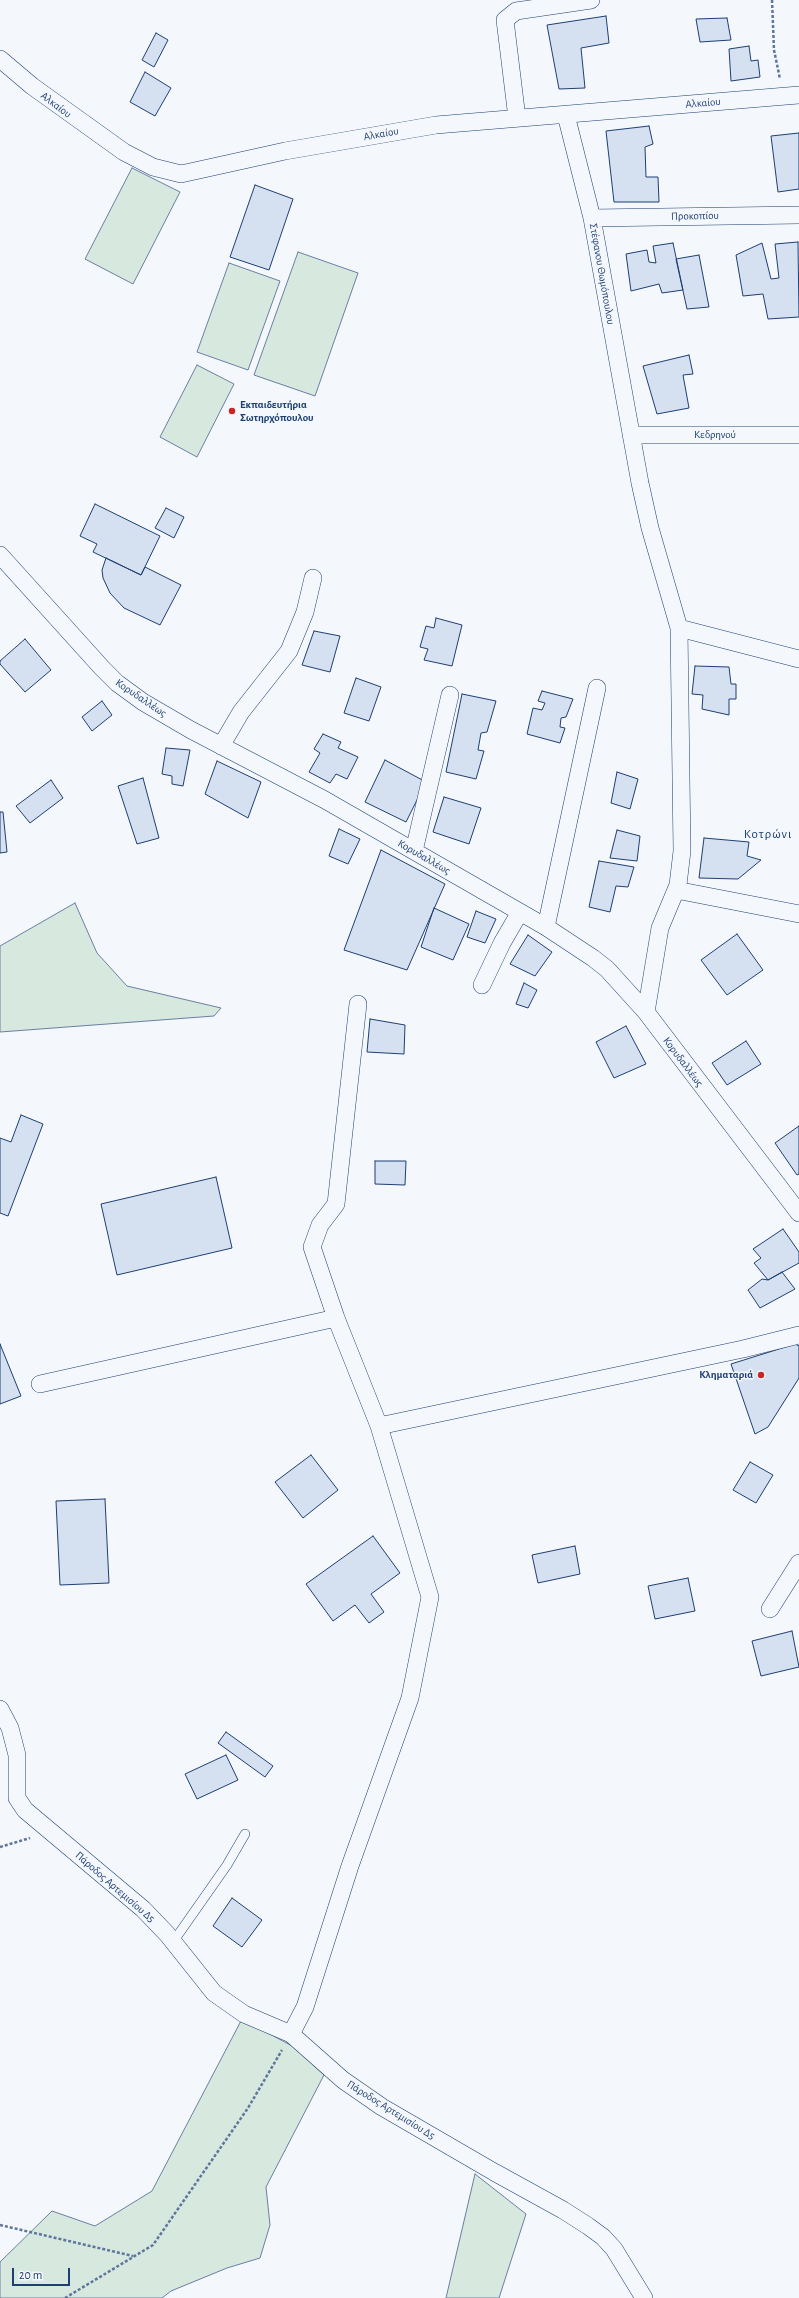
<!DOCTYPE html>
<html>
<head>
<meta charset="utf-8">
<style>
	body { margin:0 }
	#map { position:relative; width:799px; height:2298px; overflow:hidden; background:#f4f7fb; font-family:"Alegreya Sans",sans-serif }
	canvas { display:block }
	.scale { position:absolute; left:12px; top:2268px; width:58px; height:18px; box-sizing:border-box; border:2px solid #1d3f73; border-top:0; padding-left:5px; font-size:12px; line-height:14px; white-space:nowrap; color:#1d3f73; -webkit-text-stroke:3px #f4f7fb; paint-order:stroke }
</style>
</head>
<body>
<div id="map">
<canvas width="799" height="2298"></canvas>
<div class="scale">20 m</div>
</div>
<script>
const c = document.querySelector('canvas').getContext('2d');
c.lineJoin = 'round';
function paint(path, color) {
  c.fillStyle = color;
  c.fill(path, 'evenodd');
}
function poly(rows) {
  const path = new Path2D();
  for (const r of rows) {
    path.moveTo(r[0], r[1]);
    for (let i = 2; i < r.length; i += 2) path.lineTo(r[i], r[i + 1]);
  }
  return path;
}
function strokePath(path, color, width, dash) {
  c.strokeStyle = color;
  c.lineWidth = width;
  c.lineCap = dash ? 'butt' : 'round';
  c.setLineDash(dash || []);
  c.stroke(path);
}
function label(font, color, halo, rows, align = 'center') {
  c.font = font + ' "Alegreya Sans",sans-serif';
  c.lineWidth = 3;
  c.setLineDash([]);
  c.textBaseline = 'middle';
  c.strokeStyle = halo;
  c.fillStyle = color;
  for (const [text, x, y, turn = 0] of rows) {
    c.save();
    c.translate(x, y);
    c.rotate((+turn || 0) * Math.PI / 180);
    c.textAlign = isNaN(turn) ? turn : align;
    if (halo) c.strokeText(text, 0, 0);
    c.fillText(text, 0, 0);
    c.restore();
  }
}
const green = poly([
	[132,168,180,192,133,284,85,259,132,168],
	[298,252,358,273,315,396,254,375,298,252],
	[229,263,280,281,248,370,197,352,229,263],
	[197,365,234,384,197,457,160,437,197,365],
	[75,903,97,953,127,986,221,1008,214,1016,0,1032,0,946,75,903],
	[242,2019,294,2047,324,2075,266,2187,270,2225,260,2258,227,2268,171,2291,162,2298,0,2298,0,2262,52,2211,95,2226,152,2191,242,2019],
	[475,2174,526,2214,499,2298,446,2298,475,2174]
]);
paint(green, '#d7e8df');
strokePath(green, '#687fa3', 1);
const building = poly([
	[606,16,609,43,581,48,585,88,559,89,547,25,606,16],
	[727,18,731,40,700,42,696,19,727,18],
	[156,33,168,40,154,67,142,60,156,33],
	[749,46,751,61,758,60,760,77,731,81,729,49,749,46],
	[145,72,171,88,155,116,130,102,145,72],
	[649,126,653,144,645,147,646,177,658,177,659,202,614,202,606,131,649,126],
	[799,133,799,189,778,192,771,136,799,133],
	[255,185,293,199,269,270,230,257,255,185],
	[798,242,799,317,768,319,763,294,743,296,736,255,762,243,771,279,779,278,775,244,798,242],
	[673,243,683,290,662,293,659,284,631,291,626,254,647,250,649,262,656,263,653,246,673,243],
	[699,255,709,307,687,309,676,259,699,255],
	[689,355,693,374,683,375,689,408,657,414,643,366,689,355],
	[95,504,160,536,141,575,93,552,97,544,80,536,95,504],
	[166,508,184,517,174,538,155,528,166,508],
	[106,558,141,575,145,567,181,585,160,625,124,608,110,593,103,578,102,570,106,558],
	[436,618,462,625,452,666,424,660,428,649,420,647,426,626,434,628,436,618],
	[314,631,340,636,330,672,302,665,314,631],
	[25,639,51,670,25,692,0,664,0,661,25,639],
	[695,666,729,667,731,684,736,684,736,699,729,699,729,715,702,709,703,695,692,694,695,666],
	[356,678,381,687,369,721,344,713,356,678],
	[542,691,573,699,566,717,561,718,560,727,565,728,560,743,527,734,533,708,542,710,545,703,538,701,542,691],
	[462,694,496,701,487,732,481,733,478,750,484,751,476,779,446,772,462,694],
	[102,701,112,715,92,731,82,717,102,701],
	[323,734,341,742,338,748,358,757,347,779,336,774,330,783,309,772,320,753,314,749,323,734],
	[166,748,190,750,183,786,172,784,172,776,162,774,166,748],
	[385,760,426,782,406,822,365,802,385,760],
	[217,761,261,782,248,818,205,794,217,761],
	[617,772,638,779,630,809,611,803,617,772],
	[143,778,159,838,137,844,118,786,143,778],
	[51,780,63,798,30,823,16,806,51,780],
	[444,797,481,808,469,844,433,832,444,797],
	[0,812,3,812,7,852,0,853,0,812],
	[339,829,360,839,348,864,329,856,339,829],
	[617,830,640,836,637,861,610,858,617,830],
	[704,838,749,842,747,856,761,860,738,879,699,878,704,838],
	[381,850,445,884,407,970,344,950,381,850],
	[599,861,634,867,628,887,616,886,610,912,589,907,599,861],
	[434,908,469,924,453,960,421,947,434,908],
	[476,911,496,919,485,943,467,937,476,911],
	[737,934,763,970,727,995,701,960,737,934],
	[528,935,552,952,535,976,510,964,528,935],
	[524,983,537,990,528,1008,516,1004,524,983],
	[370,1019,405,1025,404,1054,367,1052,370,1019],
	[626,1026,646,1064,614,1078,596,1042,626,1026],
	[746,1041,761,1064,727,1085,712,1063,746,1041],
	[21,1115,43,1124,8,1216,0,1213,0,1138,11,1142,21,1115],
	[799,1126,799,1174,797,1175,775,1143,799,1126],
	[375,1161,406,1161,405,1185,375,1184,375,1161],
	[216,1177,232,1248,117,1275,101,1204,216,1177],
	[783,1229,799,1252,799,1263,768,1280,754,1263,761,1258,753,1249,783,1229],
	[782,1272,795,1289,760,1308,748,1290,762,1279,768,1280,782,1272],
	[0,1344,21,1396,0,1404,0,1344],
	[795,1344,799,1346,799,1378,768,1427,755,1434,731,1364,795,1344],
	[311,1455,338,1490,303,1518,275,1482,311,1455],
	[750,1462,773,1475,756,1503,733,1490,750,1462],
	[105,1499,109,1583,60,1585,56,1501,105,1499],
	[373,1536,400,1573,371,1594,384,1612,369,1623,355,1605,333,1621,306,1584,373,1536],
	[575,1546,580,1574,538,1583,532,1555,575,1546],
	[688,1578,695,1611,655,1619,648,1586,688,1578],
	[792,1631,799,1667,761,1676,752,1641,792,1631],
	[226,1732,273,1766,265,1777,218,1743,226,1732],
	[226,1755,238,1780,197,1799,185,1774,226,1755],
	[232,1898,262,1920,242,1947,213,1926,232,1898]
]);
paint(building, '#d5e0f0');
strokePath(building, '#1d3f73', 1);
const lane = poly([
	[173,1942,227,1865,245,1834]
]);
const street = poly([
	[0,59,32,86,124,152,153,167,181,174,285,151,436,125,799,95],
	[566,115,592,218,640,483,650,528,679,628,682,851,678,885,660,928,646,1012],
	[517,118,505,20,516,11,591,0],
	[592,218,799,215],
	[631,435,799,435],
	[0,555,102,668,117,683,143,702,191,730,325,800,546,927,593,958,607,969,646,1012,799,1213],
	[679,628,799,659],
	[221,746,241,712,289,651,305,612,313,578],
	[414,851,450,695],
	[676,890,799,914],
	[546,927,597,688],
	[482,985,502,943,520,912],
	[40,1384,336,1318],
	[379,1426,743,1349,799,1335],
	[770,1609,799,1563],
	[0,1709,10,1728,17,1755,17,1798,25,1810,143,1909,167,1934,214,1993,244,2014,291,2034,343,2080,382,2107,494,2172,563,2210,588,2226,603,2237,614,2249,644,2298],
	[291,2034,305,2007,350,1866,410,1698,430,1597,379,1426,336,1318,312,1247,320,1225,336,1204,358,1004]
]);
strokePath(lane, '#1d3f73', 10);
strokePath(street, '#1d3f73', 18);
strokePath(poly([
	[772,0,774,50,780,79],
	[0,1847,30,1838],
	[0,2225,133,2256],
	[65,2298,153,2245,248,2108,282,2050]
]), '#5e769c', 2.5, [3, 2]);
strokePath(lane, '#f4f7fb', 9);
strokePath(street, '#f4f7fb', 17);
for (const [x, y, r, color] of [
	[232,411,4,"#c62828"],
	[761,1375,4,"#c62828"]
]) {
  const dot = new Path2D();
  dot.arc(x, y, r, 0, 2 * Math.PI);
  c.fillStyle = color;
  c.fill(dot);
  strokePath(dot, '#f4f7fb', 1.5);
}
label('11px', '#1d3f73', '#f4f7fb', [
	["Αλκαίου",703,103,-5],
	["Αλκαίου",56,105,37],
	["Αλκαίου",381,134,-10],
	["Προκοπίου",695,216,-1],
	["Στέφανου Θωμόπουλου",602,274,80],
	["Κεδρηνού",715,435],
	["Κορυδαλλέως",141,698,34],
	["Κορυδαλλέως",424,857,30],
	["Κορυδαλλέως",683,1062,53],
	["Πάροδος Αρτεμισίου Δ5",115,1887,41],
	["Πάροδος Αρτεμισίου Δ5",391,2110,32]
]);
label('bold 11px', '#1d3f73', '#f4f7fb', [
	["Εκπαιδευτήρια",240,405],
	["Σωτηρχόπουλου",240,418],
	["Κληματαριά",753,1375,"right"]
], 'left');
c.letterSpacing = '1px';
label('13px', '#1d3f73', '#f4f7fb', [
	["Κοτρώνι",768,834]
]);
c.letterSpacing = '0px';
</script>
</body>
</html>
